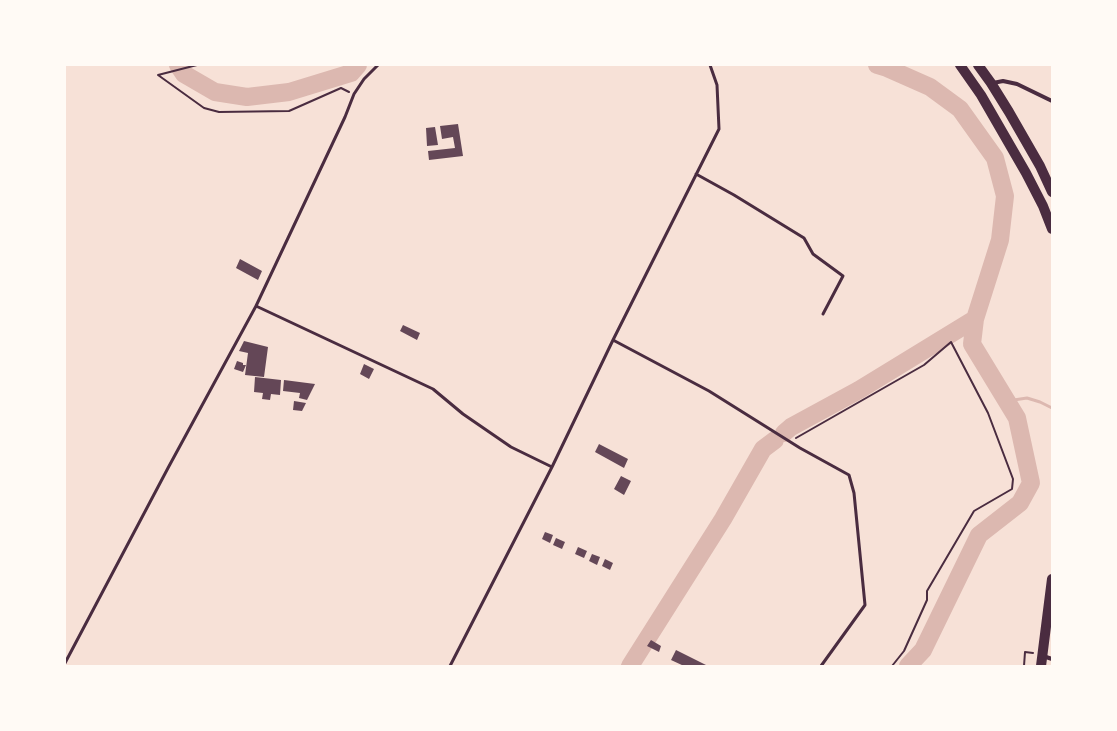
<!DOCTYPE html>
<html>
<head>
<meta charset="utf-8">
<style>
	body { margin:0 }
	#map { position:relative; width:1117px; height:731px; overflow:hidden; background:#f7e1d7; font-family:"Fira Sans",sans-serif }
	canvas { display:block }
	.frame { position:absolute; inset:0; border:66px solid #fffaf5; pointer-events:none }
</style>
</head>
<body>
<div id="map">
<canvas width="1117" height="731"></canvas>
<div class="frame"></div>
</div>
<script>
const c = document.querySelector('canvas').getContext('2d');
c.lineJoin = 'round';
function poly(rows) {
  const path = new Path2D();
  for (const r of rows) {
    path.moveTo(r[0], r[1]);
    for (let i = 2; i < r.length; i += 2) path.lineTo(r[i], r[i + 1]);
  }
  return path;
}
function strokePath(path, color, width, dash) {
  c.strokeStyle = color;
  c.lineWidth = width;
  c.lineCap = dash ? 'butt' : 'round';
  c.setLineDash(dash || []);
  c.stroke(path);
}
function paint(path, color) {
  c.fillStyle = color;
  c.fill(path, 'evenodd');
}
strokePath(poly([
	[1007,401,1027,398,1040,402,1052,408]
]), '#dcb8b0', 3);
strokePath(poly([
	[178,65,184,74,215,92,247,97,289,92,351,73,358,65],
	[877,65,887,68,930,87,960,109,995,158,1005,196,1000,240,975,319,972,344,1017,418,1031,483,1020,503,979,535,923,650,908,666],
	[784,433,791,427,859,390,975,319],
	[630,666,723,519,763,449,775,440]
]), '#dcb8b0', 18);
paint(poly([
	[458,124,463,156,429,160,428,151,455,148,453,137,442,139,440,126],
	[435,127,438,145,427,146,426,128],
	[240,259,262,271,258,280,236,268],
	[403,325,420,333,417,340,400,331],
	[244,341,268,347,264,377,245,375,248,353,239,351],
	[237,361,243,363,243,365,246,365,243,372,234,369],
	[364,364,374,369,369,379,360,374],
	[255,377,281,380,280,395,271,394,270,400,262,399,263,393,254,392],
	[284,380,315,384,307,400,299,398,300,393,283,391],
	[294,401,306,403,302,411,293,410],
	[599,444,628,459,624,468,595,452],
	[621,476,631,481,624,495,614,489],
	[545,532,553,535,550,543,542,539],
	[556,538,565,542,562,549,553,545],
	[578,547,587,551,584,558,575,554],
	[592,554,600,557,597,565,589,561],
	[605,559,613,563,610,570,602,566],
	[651,640,661,646,659,652,647,646],
	[676,650,708,666,684,666,671,660]
]), '#644757');
strokePath(poly([
	[158,75,204,108,219,112,289,111,341,88,349,92],
	[158,75,197,65],
	[796,438,924,365,951,342,988,413,1013,479,1012,489,974,511,927,591,927,600,904,651,892,666],
	[1024,666,1025,652,1033,653]
]), '#4a2c40', 2);
strokePath(poly([
	[696,174,734,195,804,238,813,254,843,276,823,314],
	[256,306,433,389,463,414,511,447,552,467],
	[613,340,709,391,800,448,849,475,854,493,865,605,821,666],
	[65,663,168,468,256,306,345,117,354,94,364,79,378,65],
	[450,666,552,467,613,340,719,129,717,85,710,65]
]), '#4a2c40', 3);
strokePath(poly([
	[993,83,1003,81,1017,84,1052,101],
	[1043,656,1052,659]
]), '#4a2c40', 4);
strokePath(poly([
	[960,65,981,95,1026,173,1043,206,1052,229],
	[978,65,991,83,1009,112,1040,166,1052,192],
	[1041,666,1052,579]
]), '#4a2c40', 10);
</script>
</body>
</html>
